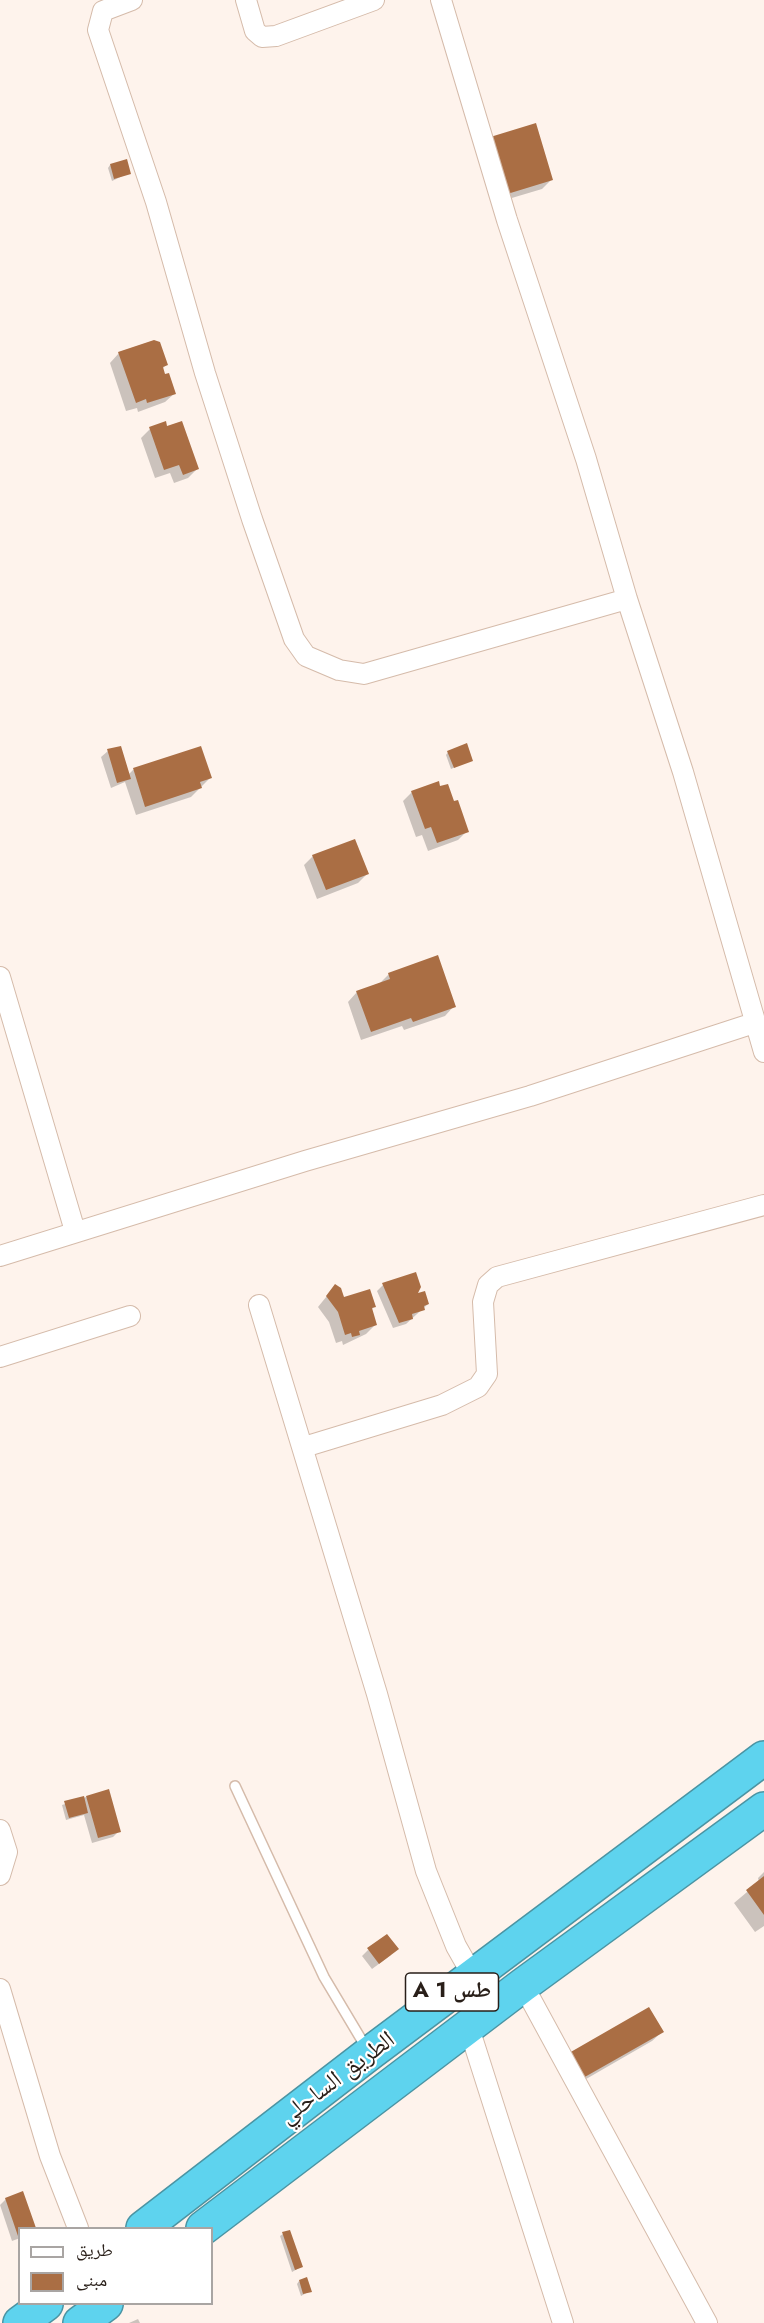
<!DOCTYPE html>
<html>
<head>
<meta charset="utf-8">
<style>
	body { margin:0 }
	#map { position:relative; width:764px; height:2323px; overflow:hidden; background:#fef3ec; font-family:Jost,"Noto Naskh Arabic",sans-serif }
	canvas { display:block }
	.legend { position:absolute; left:18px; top:2227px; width:195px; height:78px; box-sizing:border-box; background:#fff; border:2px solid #a9a5a3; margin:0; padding:8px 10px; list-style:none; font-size:18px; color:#291f19 }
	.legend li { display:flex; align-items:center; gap:12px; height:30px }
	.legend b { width:30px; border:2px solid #a9a5a3 }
</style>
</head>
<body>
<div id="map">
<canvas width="764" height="2323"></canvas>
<ul class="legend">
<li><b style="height:8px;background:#fff"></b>طريق</li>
<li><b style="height:16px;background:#aa6e44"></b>مبنى</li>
</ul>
</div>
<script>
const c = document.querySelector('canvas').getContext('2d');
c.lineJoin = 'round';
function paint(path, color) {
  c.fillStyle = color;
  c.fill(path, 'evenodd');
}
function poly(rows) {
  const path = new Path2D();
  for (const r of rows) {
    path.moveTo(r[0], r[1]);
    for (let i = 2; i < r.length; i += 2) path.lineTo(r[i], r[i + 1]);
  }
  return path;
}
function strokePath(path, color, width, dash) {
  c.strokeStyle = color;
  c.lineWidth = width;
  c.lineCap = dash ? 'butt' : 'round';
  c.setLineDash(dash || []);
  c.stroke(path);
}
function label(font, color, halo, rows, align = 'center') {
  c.font = font + ' Jost,"Noto Naskh Arabic",sans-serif';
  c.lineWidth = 4.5;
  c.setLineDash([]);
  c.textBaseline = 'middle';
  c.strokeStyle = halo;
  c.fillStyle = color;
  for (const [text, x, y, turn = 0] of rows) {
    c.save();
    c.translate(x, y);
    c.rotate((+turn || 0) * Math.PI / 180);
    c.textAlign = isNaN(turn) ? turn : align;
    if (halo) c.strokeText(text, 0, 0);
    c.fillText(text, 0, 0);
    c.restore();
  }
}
paint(poly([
	[488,139,551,180,542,189,495,203],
	[110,165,129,173,112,181,108,168],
	[119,353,166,365,162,369,175,393,165,402,138,412,137,408,126,411,110,363],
	[150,429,197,469,188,478,174,483,170,473,155,478,141,438],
	[200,748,210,778,191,797,136,815,125,782,111,788,101,757,108,751,128,775,133,770],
	[448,752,471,760,451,769,446,755],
	[412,792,467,831,458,840,428,851,422,835,416,837,403,801],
	[313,856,367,874,358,883,317,899,304,865],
	[389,974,454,1006,445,1016,404,1030,402,1026,361,1040,348,1002,357,992,380,983],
	[383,1285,415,1296,428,1304,406,1324,393,1328,377,1291],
	[335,1286,343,1299,374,1307,371,1310,375,1325,366,1334,343,1345,342,1341,336,1343,329,1322,318,1307],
	[86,1797,119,1831,113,1837,92,1843,84,1815,66,1820,62,1805],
	[764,1872,764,1926,755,1932,734,1903,759,1882,758,1878],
	[368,1950,391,1955,372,1969,362,1956],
	[662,2032,652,2041,574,2086,561,2064],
	[22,2193,34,2228,20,2228,20,2238,12,2241,0,2205,6,2199],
	[283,2234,301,2267,292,2272,280,2236],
	[299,2281,310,2291,301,2296,297,2284],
	[138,2319,140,2323,129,2323]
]), '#0003');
paint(poly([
	[536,123,553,180,504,195,487,138],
	[127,159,131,174,114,179,110,164],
	[154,340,160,342,168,365,163,367,165,374,169,373,176,394,147,403,146,399,136,403,118,352],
	[166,421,167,426,182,421,199,469,183,475,179,465,164,470,149,427],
	[467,743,473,761,454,768,447,751],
	[121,746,131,779,117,783,107,749],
	[201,746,212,778,200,782,202,788,145,807,133,768],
	[439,781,440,786,448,784,454,801,458,800,469,832,437,843,431,827,425,829,411,791],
	[355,839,369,874,326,890,312,855],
	[438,955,456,1007,413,1022,411,1018,371,1032,356,991,390,979,388,973],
	[416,1272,421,1287,418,1293,425,1291,429,1304,424,1306,425,1310,412,1314,413,1319,399,1323,382,1283],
	[335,1284,341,1288,344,1297,370,1289,376,1307,372,1308,377,1325,359,1331,360,1335,352,1337,351,1333,345,1335,338,1312,326,1296],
	[109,1789,121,1832,98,1838,86,1796],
	[84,1796,88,1813,69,1818,64,1801],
	[764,1876,764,1915,746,1890],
	[387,1934,399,1949,379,1964,367,1948],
	[649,2007,664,2032,583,2078,569,2053],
	[23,2191,36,2228,20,2228,19,2239,5,2198],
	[290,2230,303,2267,295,2270,282,2232],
	[307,2277,312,2292,303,2294,299,2280]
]), '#aa6e44');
const lane = poly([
	[235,1786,324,1977,367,2049]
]);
const street = poly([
	[132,0,103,11,98,30,156,202,205,373,252,519,294,639,306,656,339,670,364,674,627,599],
	[246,0,255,31,262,37,276,36,374,0],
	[441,0,507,220,586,459,627,599,683,772,764,1052],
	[0,977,75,1231],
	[0,1256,305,1161,530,1096,754,1023],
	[259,1305,377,1694,426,1871,456,1946,473,1976],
	[0,1357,130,1316],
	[304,1447,442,1405,478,1387,487,1374,483,1302,488,1285,497,1277,764,1205],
	[0,1830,7,1852,0,1875],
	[523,1985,707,2323],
	[0,1989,50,2156,78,2228],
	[469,2028,563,2323]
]);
const highway = poly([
	[143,2228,370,2053,764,1758],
	[203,2228,523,1985,764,1809],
	[20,2323,46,2304],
	[80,2323,106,2304]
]);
strokePath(lane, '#d5bbaa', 12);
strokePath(street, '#d5bbaa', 22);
strokePath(highway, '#4b94a3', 36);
strokePath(lane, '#fff', 9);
strokePath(street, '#fff', 20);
strokePath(highway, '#5ed3ee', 33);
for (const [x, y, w] of [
	[452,1992,93]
]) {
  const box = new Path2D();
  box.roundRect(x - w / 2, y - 19, w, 38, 4.5);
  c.fillStyle = '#fff';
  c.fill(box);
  strokePath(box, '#291f19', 1.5);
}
label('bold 22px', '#291f19', null, [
	["A 1 طس",452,1992]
]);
label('24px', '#291f19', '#fff', [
	["الطريق الساحلي",338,2079,-37]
]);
</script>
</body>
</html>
